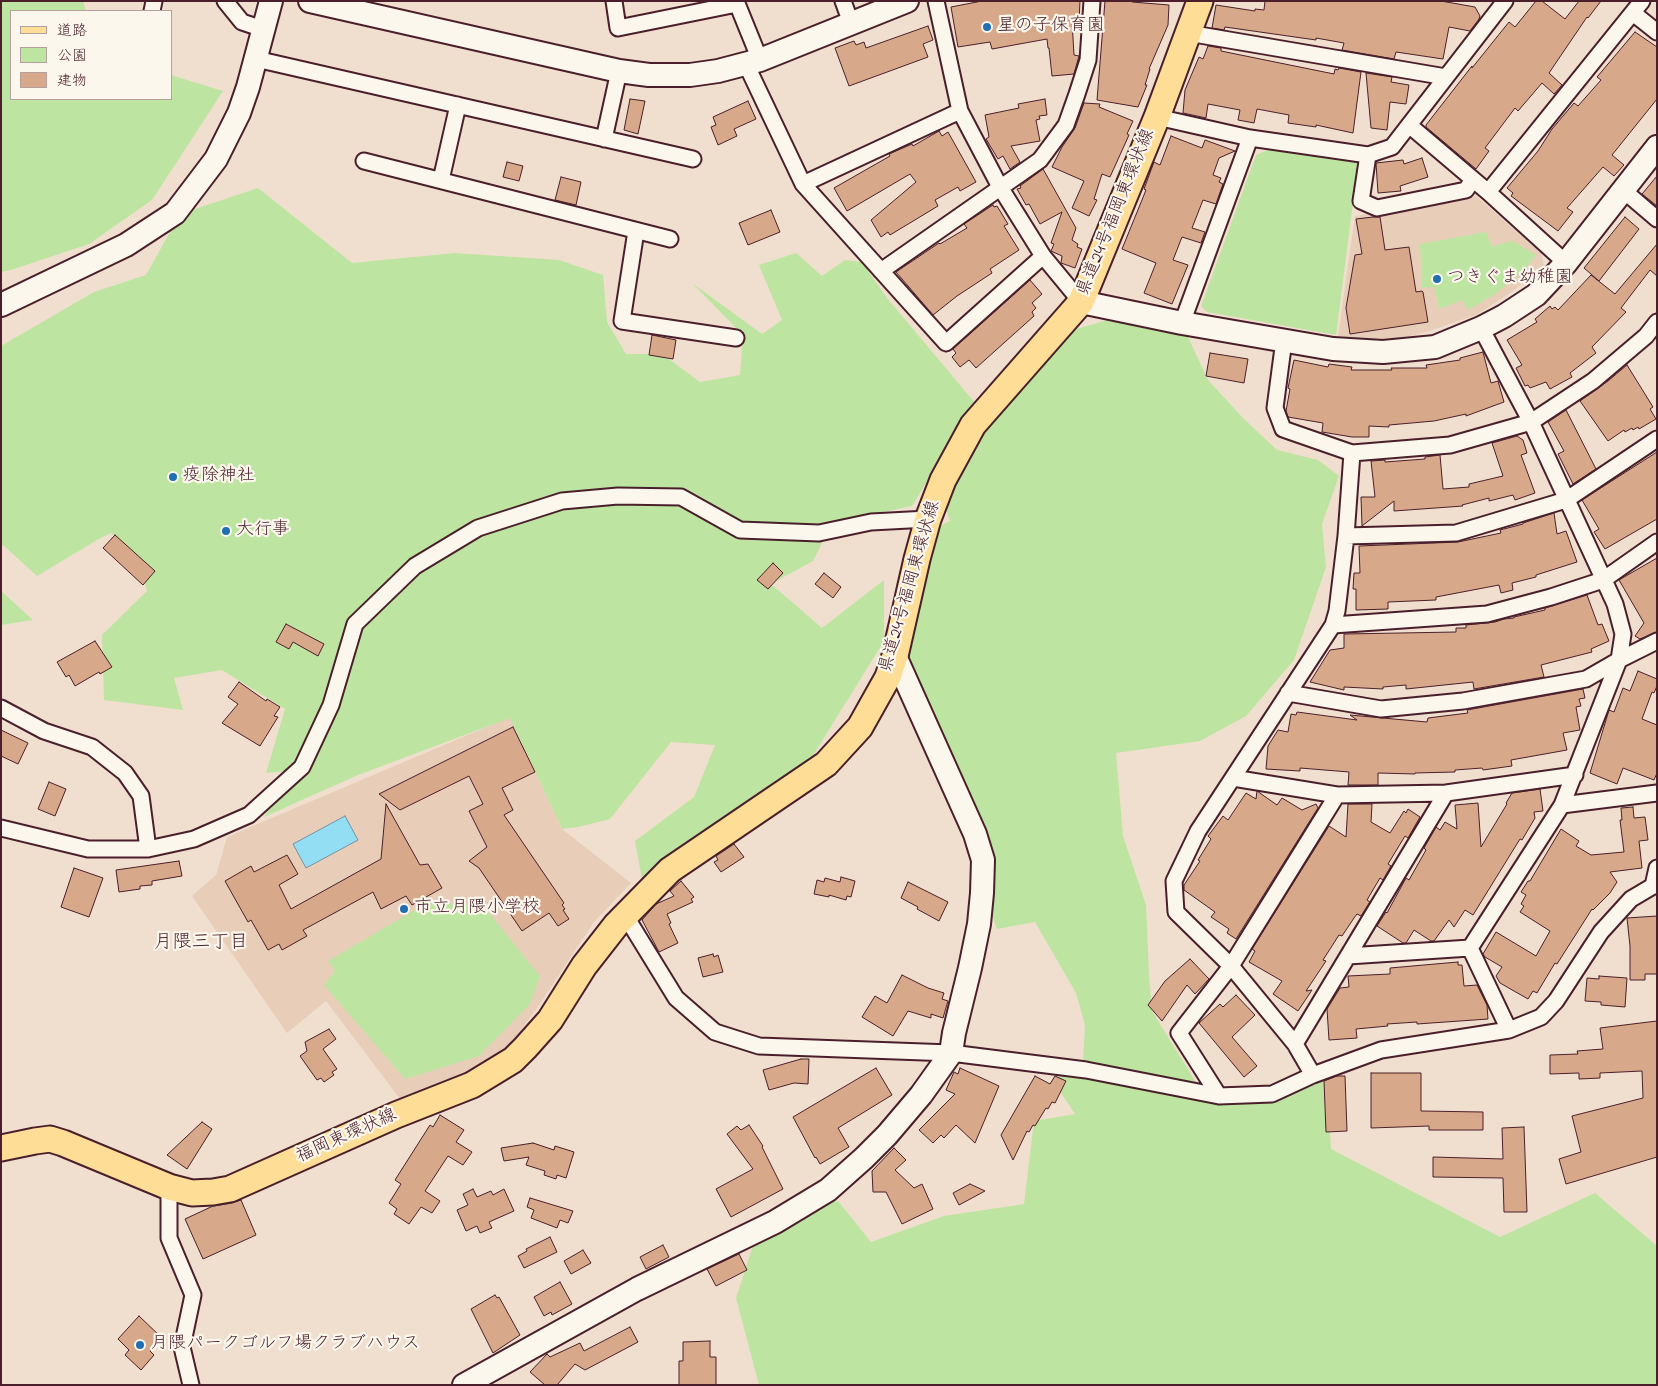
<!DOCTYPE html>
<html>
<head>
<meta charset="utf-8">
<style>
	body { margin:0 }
	#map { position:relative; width:1658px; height:1386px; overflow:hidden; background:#f0dfce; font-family:"Indie Flower","Klee One",sans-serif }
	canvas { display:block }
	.frame { position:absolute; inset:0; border:2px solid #4a1f2b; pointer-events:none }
	.legend { position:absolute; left:10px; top:10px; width:162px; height:90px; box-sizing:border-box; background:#fbf7ec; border:1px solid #b4a19f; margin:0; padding:6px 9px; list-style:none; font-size:15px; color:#4a1f2b }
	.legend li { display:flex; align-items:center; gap:10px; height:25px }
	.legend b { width:25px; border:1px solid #b4a19f }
</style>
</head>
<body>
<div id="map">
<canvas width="1658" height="1386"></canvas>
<div class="frame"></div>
<ul class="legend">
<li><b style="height:6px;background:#fede96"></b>道路</li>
<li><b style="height:14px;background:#bde5a1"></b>公園</li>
<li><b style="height:14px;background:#d7a889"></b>建物</li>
</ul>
</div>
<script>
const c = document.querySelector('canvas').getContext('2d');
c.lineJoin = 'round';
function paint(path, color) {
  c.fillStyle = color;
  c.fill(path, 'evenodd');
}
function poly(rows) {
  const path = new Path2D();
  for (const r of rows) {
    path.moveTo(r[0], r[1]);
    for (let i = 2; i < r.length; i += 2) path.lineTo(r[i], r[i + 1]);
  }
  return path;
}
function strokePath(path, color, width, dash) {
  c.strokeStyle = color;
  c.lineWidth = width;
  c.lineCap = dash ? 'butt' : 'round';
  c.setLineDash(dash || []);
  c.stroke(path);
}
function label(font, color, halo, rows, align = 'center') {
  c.font = font + ' "Indie Flower","Klee One",sans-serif';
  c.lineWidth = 4.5;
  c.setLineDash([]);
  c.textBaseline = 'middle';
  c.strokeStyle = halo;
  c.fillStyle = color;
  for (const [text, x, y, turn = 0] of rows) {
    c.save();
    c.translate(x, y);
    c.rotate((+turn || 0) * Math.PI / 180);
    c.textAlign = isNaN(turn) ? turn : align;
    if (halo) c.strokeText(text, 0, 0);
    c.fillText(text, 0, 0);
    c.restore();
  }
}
paint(poly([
	[1476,196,1541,253,1544,266,1512,292,1476,315,1430,331,1402,338,1365,340,1338,337,1355,216],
	[510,717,562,829,631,883,594,922,538,1007,511,1043,476,1071,401,1100,326,1001,287,1033,192,896,216,875,227,837]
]), '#e8ceb9');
paint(poly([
	[1,1,83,1,86,11,11,11,11,99,171,99,171,75,223,91,152,200,89,244,11,270,1,272],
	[1270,149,1358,163,1336,335,1207,312,1201,306,1256,155],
	[258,188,352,263,455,253,559,260,603,275,607,322,626,354,662,354,700,382,740,375,743,335,692,283,762,334,782,320,759,265,796,253,822,276,845,260,862,262,887,298,975,403,912,506,832,523,813,561,771,584,822,628,884,580,884,641,801,775,642,879,635,841,694,797,715,745,671,742,610,819,578,827,562,829,510,718,358,775,264,817,296,770,266,773,285,709,222,670,174,678,183,710,104,700,102,635,147,591,139,560,111,533,97,540,37,576,3,545,1,545,1,346,94,292,146,275,180,214],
	[1486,232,1492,246,1513,241,1536,255,1521,273,1495,294,1468,310,1462,300,1439,309,1434,287,1422,288,1420,244],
	[1119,317,1188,337,1208,380,1243,418,1277,450,1318,460,1339,476,1322,524,1326,567,1294,660,1246,716,1200,741,1116,753,1123,836,1146,905,1149,975,1152,1011,1208,1102,1326,1079,1331,1149,1500,1237,1595,1193,1657,1246,1657,1385,759,1385,736,1298,762,1218,792,1210,838,1201,871,1242,944,1216,1024,1204,1034,1121,1075,1114,1053,1081,1083,1062,1085,1025,1076,993,1035,922,997,929,891,626,908,541,950,521,937,479,1047,337],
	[1,591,33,620,1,625],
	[430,901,485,908,540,976,530,1004,479,1056,405,1079,324,985,335,971,328,961]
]), '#bde5a1');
const water = poly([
	[345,816,358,840,306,868,293,844,345,816]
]);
paint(water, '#93def3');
strokePath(water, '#7692a3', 1);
const building = poly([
	[982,1,1080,1,1079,22,1072,21,1074,55,1079,56,1074,74,1052,76,1049,48,1048,48,1047,39,992,49,990,42,958,47,951,7,982,1],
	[1105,1,1133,1,1132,2,1169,5,1168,25,1149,69,1150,69,1145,85,1147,85,1138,107,1097,100,1105,1],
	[1265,1,1441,1,1475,7,1480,16,1479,19,1470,31,1449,27,1443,59,1396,52,1394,59,1342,50,1344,43,1316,38,1316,40,1225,27,1224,30,1212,28,1216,5,1255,11,1255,9,1264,10,1265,1],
	[1536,1,1542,1,1565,19,1579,1,1601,1,1588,18,1587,17,1549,73,1562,85,1554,94,1542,83,1518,111,1515,108,1485,148,1489,151,1476,169,1426,127,1426,125,1472,66,1472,68,1509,22,1515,27,1536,1],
	[928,26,933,40,923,44,928,57,849,86,835,48,854,41,856,45,864,42,866,48,928,26],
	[1635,32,1657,47,1657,99,1612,155,1624,165,1614,176,1603,167,1567,208,1573,212,1558,231,1511,196,1513,193,1507,188,1538,151,1552,129,1574,103,1578,106,1601,80,1597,77,1635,32],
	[1208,46,1221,48,1221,51,1334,74,1335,69,1338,70,1339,68,1361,72,1353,133,1316,125,1316,127,1288,123,1289,115,1257,109,1254,123,1238,120,1240,110,1208,104,1206,118,1183,113,1185,90,1199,57,1203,59,1208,46],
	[1366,73,1392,77,1391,82,1409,85,1406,104,1390,102,1387,130,1371,128,1366,73],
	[630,99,645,101,638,134,624,130,630,99],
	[1045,99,1047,115,1039,116,1040,119,1036,120,1040,141,1011,146,1020,162,1010,169,1003,156,998,159,986,139,989,137,985,115,1019,108,1018,104,1045,99],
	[748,101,756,119,734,129,737,136,718,145,711,127,716,125,713,117,748,101],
	[1084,103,1100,104,1099,107,1133,121,1127,134,1129,135,1110,177,1102,174,1094,199,1097,200,1089,216,1072,208,1084,181,1052,167,1062,147,1075,128,1084,103],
	[939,131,942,136,948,132,976,182,960,191,958,187,935,200,938,206,890,235,888,232,881,237,871,220,916,182,910,174,847,211,834,188,890,156,889,154,912,144,913,146,939,131],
	[1171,136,1202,148,1205,140,1235,151,1219,158,1213,175,1221,178,1219,182,1223,184,1216,204,1203,200,1192,228,1205,232,1201,243,1182,237,1173,260,1188,265,1172,304,1144,293,1156,263,1122,249,1146,190,1144,189,1154,162,1160,165,1171,136],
	[1422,158,1428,177,1400,186,1401,191,1378,193,1376,163,1403,160,1404,164,1422,158],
	[507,162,523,166,519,181,503,177,507,162],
	[1043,169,1076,228,1072,240,1078,244,1077,247,1082,249,1075,268,1061,263,1062,256,1051,251,1054,244,1051,243,1062,212,1040,224,1029,204,1026,205,1017,189,1021,188,1020,186,1043,169],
	[1657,176,1657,206,1642,194,1657,176],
	[561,177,581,182,576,205,555,200,561,177],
	[993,205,994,207,997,206,1008,224,1004,226,1019,250,990,269,992,273,957,296,933,315,896,272,939,243,940,244,967,228,964,224,993,205],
	[771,210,780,232,748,245,739,223,771,210],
	[1373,217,1380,217,1385,250,1409,247,1416,292,1422,291,1423,292,1428,322,1350,334,1346,308,1355,255,1362,254,1356,219,1373,217],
	[1625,217,1639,229,1599,281,1584,268,1625,217],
	[1657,244,1657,276,1650,270,1621,308,1626,312,1592,347,1596,353,1570,373,1572,377,1550,389,1546,382,1530,388,1528,385,1525,386,1516,368,1522,365,1507,340,1537,322,1535,319,1550,306,1552,309,1555,307,1558,310,1591,275,1615,294,1657,244],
	[1030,280,1042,294,1032,303,1036,308,1032,312,1034,316,976,368,969,360,960,367,952,357,956,353,953,349,1030,280],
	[652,335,676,340,673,359,649,355,652,335],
	[1483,352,1491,383,1498,381,1504,402,1466,416,1466,414,1434,421,1389,425,1389,427,1369,426,1369,437,1352,437,1322,432,1323,423,1288,417,1286,411,1290,389,1288,388,1294,360,1328,367,1329,364,1352,367,1351,370,1392,370,1391,368,1427,368,1426,365,1460,360,1460,358,1483,352],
	[1210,353,1248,359,1244,383,1206,376,1210,353],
	[1627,365,1653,407,1650,409,1656,419,1639,429,1638,427,1633,430,1632,428,1625,432,1624,430,1608,441,1580,401,1608,381,1627,365],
	[1566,410,1596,469,1573,484,1558,454,1564,451,1548,422,1566,410],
	[1517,436,1523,440,1527,453,1521,455,1535,493,1515,500,1513,495,1489,501,1489,498,1462,505,1463,506,1394,511,1394,501,1362,526,1361,497,1375,497,1371,461,1385,460,1385,462,1425,459,1425,457,1440,455,1443,489,1469,487,1469,484,1503,476,1492,443,1517,436],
	[1657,452,1657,519,1605,549,1594,532,1599,529,1582,500,1657,452],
	[1554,513,1557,534,1566,531,1577,562,1536,575,1536,577,1512,583,1513,590,1501,593,1499,585,1436,597,1436,600,1388,602,1388,609,1356,610,1356,589,1353,589,1354,573,1360,573,1359,546,1458,542,1501,533,1500,530,1523,524,1523,523,1554,513],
	[115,535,155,571,143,585,103,548,115,535],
	[1657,558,1657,632,1640,639,1635,636,1644,623,1619,580,1657,558],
	[773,563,783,573,768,589,757,580,773,563],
	[824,573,841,587,833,598,815,584,824,573],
	[1587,595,1598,625,1602,624,1609,641,1591,649,1592,652,1541,665,1544,677,1474,689,1473,682,1406,689,1406,685,1383,687,1383,689,1344,687,1344,690,1310,682,1330,650,1344,648,1344,634,1456,632,1456,628,1466,628,1466,625,1495,622,1504,619,1514,618,1514,617,1545,610,1545,608,1587,595],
	[286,624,324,644,318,656,293,642,289,649,276,642,286,624],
	[95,641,112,667,100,674,99,672,75,686,69,675,66,677,57,662,95,641],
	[1638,671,1657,679,1657,686,1654,693,1652,692,1642,719,1657,725,1657,773,1654,780,1623,768,1617,784,1590,773,1609,710,1614,712,1623,688,1630,691,1638,671],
	[239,682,266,701,267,699,280,707,274,716,278,717,260,746,222,723,238,704,228,697,239,682],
	[1583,689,1585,698,1579,699,1581,706,1576,707,1580,730,1563,733,1567,750,1511,760,1512,766,1483,770,1482,768,1455,770,1455,772,1415,773,1415,774,1378,773,1378,785,1348,785,1349,772,1300,768,1300,771,1266,769,1268,746,1278,730,1288,732,1291,714,1296,715,1297,712,1357,720,1350,715,1427,722,1428,718,1468,713,1467,710,1583,689],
	[513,727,535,772,502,788,513,810,504,815,564,903,562,905,565,909,563,910,569,919,558,926,549,913,522,931,479,868,469,861,487,847,469,811,483,804,469,776,400,810,379,794,513,727],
	[1,730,28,743,18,764,1,756,1,730],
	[49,782,66,789,55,816,38,809,49,782],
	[1540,789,1543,811,1534,812,1535,818,1522,840,1520,839,1473,915,1465,910,1454,927,1449,920,1434,941,1431,941,1414,930,1406,943,1403,943,1377,926,1386,912,1387,913,1406,878,1409,880,1426,850,1424,848,1436,827,1440,830,1445,822,1457,829,1455,805,1478,803,1481,847,1507,804,1506,803,1512,793,1540,789],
	[1257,791,1277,805,1282,798,1302,810,1316,804,1318,808,1236,939,1227,933,1229,929,1211,917,1215,912,1184,890,1184,885,1200,861,1198,860,1211,839,1208,836,1223,816,1228,820,1246,793,1256,799,1257,791],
	[386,804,420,865,428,864,442,888,412,905,406,896,381,909,373,892,303,930,307,936,282,950,279,944,268,950,251,920,248,922,225,881,251,866,254,872,287,855,298,874,279,885,291,909,381,859,386,804],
	[1348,804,1372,804,1371,822,1390,833,1404,811,1406,813,1408,809,1420,817,1408,838,1405,836,1388,864,1391,866,1383,880,1380,878,1367,900,1370,902,1361,916,1357,914,1354,918,1342,936,1339,935,1323,960,1326,961,1306,991,1312,990,1298,1011,1273,994,1282,981,1249,962,1255,951,1252,949,1329,826,1346,837,1348,804],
	[1633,807,1634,818,1645,817,1648,840,1639,841,1642,868,1610,872,1617,882,1610,893,1593,910,1592,909,1557,964,1555,963,1537,993,1533,991,1528,999,1500,983,1496,976,1502,967,1485,957,1483,954,1496,932,1536,956,1550,931,1520,912,1524,906,1521,904,1526,895,1521,892,1528,881,1530,881,1561,829,1579,841,1576,846,1591,855,1624,852,1620,820,1622,820,1621,808,1633,807],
	[734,844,744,857,721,872,714,862,718,860,716,856,734,844],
	[179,861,182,876,152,881,152,885,140,886,140,889,119,892,116,870,179,861],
	[74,868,103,878,89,917,61,907,74,868],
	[841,877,855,881,851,897,847,896,846,900,829,895,829,897,814,894,817,880,824,882,825,878,840,882,841,877],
	[681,881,694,897,691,899,693,902,667,914,671,923,669,924,678,943,659,952,642,920,656,904,674,896,670,891,681,881],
	[908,882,948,902,939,921,917,909,918,907,901,898,908,882],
	[1657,916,1657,974,1645,974,1645,980,1630,980,1630,946,1627,918,1657,916],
	[713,954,714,957,718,955,723,972,703,977,698,958,713,954],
	[1190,959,1209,979,1195,994,1187,985,1162,1021,1148,1005,1165,981,1190,959],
	[1458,962,1458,965,1462,965,1464,986,1477,985,1487,1005,1488,1019,1417,1024,1417,1022,1387,1024,1388,1026,1356,1029,1357,1038,1329,1040,1327,1009,1340,988,1349,987,1348,976,1390,974,1390,968,1458,962],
	[902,975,928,988,944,993,942,999,948,1001,943,1018,931,1014,931,1018,908,1011,893,1036,862,1017,875,996,887,1003,902,975],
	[1599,976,1627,978,1625,1007,1601,1005,1601,1002,1585,1001,1587,978,1599,979,1599,976],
	[1236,995,1255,1015,1232,1037,1257,1066,1244,1077,1199,1023,1220,1004,1223,1007,1236,995],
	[1657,1021,1657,1157,1566,1184,1559,1159,1581,1152,1572,1116,1643,1098,1642,1071,1600,1073,1600,1078,1579,1079,1579,1073,1550,1074,1550,1055,1578,1054,1577,1051,1603,1049,1600,1028,1657,1021],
	[329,1029,336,1039,323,1049,337,1069,332,1072,334,1075,324,1082,321,1078,317,1080,300,1056,307,1051,305,1042,329,1029],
	[801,1059,809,1059,808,1084,794,1083,769,1090,763,1070,801,1059],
	[876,1068,892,1095,838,1128,849,1147,820,1164,816,1157,815,1158,793,1117,876,1068],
	[960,1068,999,1086,975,1143,956,1125,944,1138,941,1135,933,1143,919,1130,955,1094,946,1090,954,1072,958,1074,960,1068],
	[1371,1073,1421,1073,1421,1111,1483,1112,1483,1130,1429,1130,1429,1126,1371,1128,1371,1073],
	[1035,1076,1050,1084,1055,1076,1066,1081,1055,1103,1052,1102,1048,1109,1046,1108,1035,1126,1033,1125,1029,1132,1027,1131,1013,1160,1001,1135,1035,1076],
	[1337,1076,1345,1076,1347,1131,1326,1132,1324,1081,1337,1076],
	[440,1115,464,1130,456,1142,472,1152,463,1165,448,1156,425,1191,440,1201,432,1213,421,1207,409,1224,394,1214,397,1209,389,1203,401,1184,395,1180,430,1125,433,1127,440,1115],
	[202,1122,212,1129,187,1169,167,1155,202,1122],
	[749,1125,763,1146,762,1147,783,1189,731,1217,716,1189,753,1169,727,1134,737,1126,741,1130,749,1125],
	[1524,1127,1527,1212,1504,1212,1503,1178,1433,1177,1433,1157,1503,1159,1502,1128,1524,1127],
	[533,1143,554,1150,555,1146,574,1152,566,1178,557,1175,556,1179,544,1175,545,1171,526,1165,529,1157,504,1161,501,1148,533,1143],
	[894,1148,906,1160,895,1170,914,1188,922,1184,933,1209,902,1224,886,1192,873,1192,872,1171,894,1148],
	[970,1184,985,1191,959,1205,953,1193,970,1184],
	[473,1189,477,1197,491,1191,493,1195,504,1189,514,1211,489,1222,492,1228,480,1233,477,1226,466,1231,457,1210,468,1205,463,1194,473,1189],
	[530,1198,573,1211,568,1223,560,1220,557,1228,531,1218,534,1210,527,1207,530,1198],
	[241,1200,256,1235,203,1259,185,1219,213,1206,232,1203,241,1200],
	[550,1237,557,1252,524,1268,518,1256,527,1251,526,1249,550,1237],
	[663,1245,669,1257,646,1269,640,1257,663,1245],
	[583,1250,591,1263,571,1274,564,1261,583,1250],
	[739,1254,747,1270,716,1286,707,1269,739,1254],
	[560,1282,572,1304,552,1315,551,1312,544,1316,534,1297,560,1282],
	[495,1295,497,1298,499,1297,520,1335,493,1353,471,1309,495,1295],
	[139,1316,162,1338,150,1351,154,1355,141,1370,125,1355,129,1350,118,1339,139,1316],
	[630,1327,638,1342,585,1370,575,1364,557,1385,545,1385,530,1372,547,1354,550,1357,580,1343,584,1351,630,1327],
	[710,1341,710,1357,716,1357,716,1385,679,1385,679,1361,683,1361,683,1342,710,1341]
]);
paint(building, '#d7a889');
strokePath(building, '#4a1f2b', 1);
const street = poly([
	[225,1,242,22,263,29],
	[614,1,618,28,737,4],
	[736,1,760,60],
	[843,1,851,23],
	[936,1,960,111,1000,187,1043,256,1081,302],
	[152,11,154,1],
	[1633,13,1657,32],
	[1188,33,1446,77],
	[256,59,693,159],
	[746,64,803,184,946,343,1043,256],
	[1157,117,1250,138,1368,155,1392,147,1505,1],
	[1409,125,1488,192,1566,263],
	[604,139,619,71],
	[1368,155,1361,201,1377,208,1466,190,1473,179],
	[364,161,670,239],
	[441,180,458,105],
	[803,184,960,111],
	[1623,190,1657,219],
	[1488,192,1642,1],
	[636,231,622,321,736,338],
	[881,271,1040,160,1066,125,1077,94,1088,60,1092,1],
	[1182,323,1250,138],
	[1481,328,1531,422,1615,604,1623,634,1619,660,1562,805,1470,948,1509,1030],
	[1284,340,1275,408,1283,429,1352,453,1450,445,1531,422,1593,381,1646,336,1657,322],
	[1346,536,1456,533,1566,500,1657,439],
	[1333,625,1487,614,1551,597,1603,580,1657,542],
	[1288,693,1381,709,1463,701,1586,679,1619,660,1657,641],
	[1,708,44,731,92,747,125,773,141,796,148,849],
	[1233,778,1337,795,1446,793,1575,775],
	[1562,805,1657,793],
	[1,828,88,849,148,849,194,839,249,815,302,767,331,705,355,624,415,566,478,528,562,501,618,496,681,497,740,530,819,533,871,522,928,519],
	[1653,886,1657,868],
	[625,915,676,998,715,1032,759,1046,951,1053,1086,1070,1219,1096,1272,1094,1313,1075,1381,1050,1509,1030,1541,1017,1556,1001,1601,932,1631,899,1653,886,1657,886],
	[1348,956,1470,948],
	[1295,1044,1446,793],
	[1313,1075,1295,1044,1231,966,1176,912,1174,881,1198,831,1333,625,1337,611,1346,536,1352,453],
	[1219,1096,1179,1033,1231,966,1337,795],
	[169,1187,169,1238,193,1295,182,1347,191,1385]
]);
const secondary = poly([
	[310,1,619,71,649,75,690,75,718,71,760,60,907,1],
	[1081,302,1182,323,1333,349,1383,352,1435,347,1481,328,1504,316,1536,295,1566,263,1657,147],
	[1,305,126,245,175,213,216,159,239,113,248,87,271,1],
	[464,1385,637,1289,775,1222,828,1190,864,1158,887,1135,921,1095,951,1053,954,1033,970,968,979,924,982,893,983,860,975,834,895,656]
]);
const primary = poly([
	[1,1148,35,1141,50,1139,63,1143,169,1187,192,1193,213,1192,230,1189,396,1115,472,1085,513,1060,525,1048,550,1020,584,966,616,925,670,870,826,764,860,727,888,677,895,656,917,559,928,519,943,480,973,425,1081,302,1157,117,1200,1]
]);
strokePath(street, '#4a1f2b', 19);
strokePath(secondary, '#4a1f2b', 26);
strokePath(primary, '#4a1f2b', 29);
strokePath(street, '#fbf7ec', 15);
strokePath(secondary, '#fbf7ec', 22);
strokePath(primary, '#fede96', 25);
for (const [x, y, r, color] of [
	[987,27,5,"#1f6fb2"],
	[1437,279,5,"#1f6fb2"],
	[173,477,5,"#1f6fb2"],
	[226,531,5,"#1f6fb2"],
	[404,909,5,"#1f6fb2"],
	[140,1345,5,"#1f6fb2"]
]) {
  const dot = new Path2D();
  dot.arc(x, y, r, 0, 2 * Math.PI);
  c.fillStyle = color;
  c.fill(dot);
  strokePath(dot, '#fbf7ec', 2);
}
label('18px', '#4a1f2b', '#fbf7ec', [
	["星の子保育園",997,27],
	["つきぐま幼稚園",1447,279],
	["疫除神社",183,477],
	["大行事",236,531],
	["市立月隈小学校",414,909],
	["月隈パークゴルフ場クラブハウス",150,1345]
], 'left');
label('18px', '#4a1f2b', '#fbf7ec', [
	["県道24号福岡東環状線",1117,213,-68],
	["県道24号福岡東環状線",911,587,-74],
	["福岡東環状線",347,1137,-24]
]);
label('19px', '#4a1f2b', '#fbf7ec', [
	["月隈三丁目",201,944]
]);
</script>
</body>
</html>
